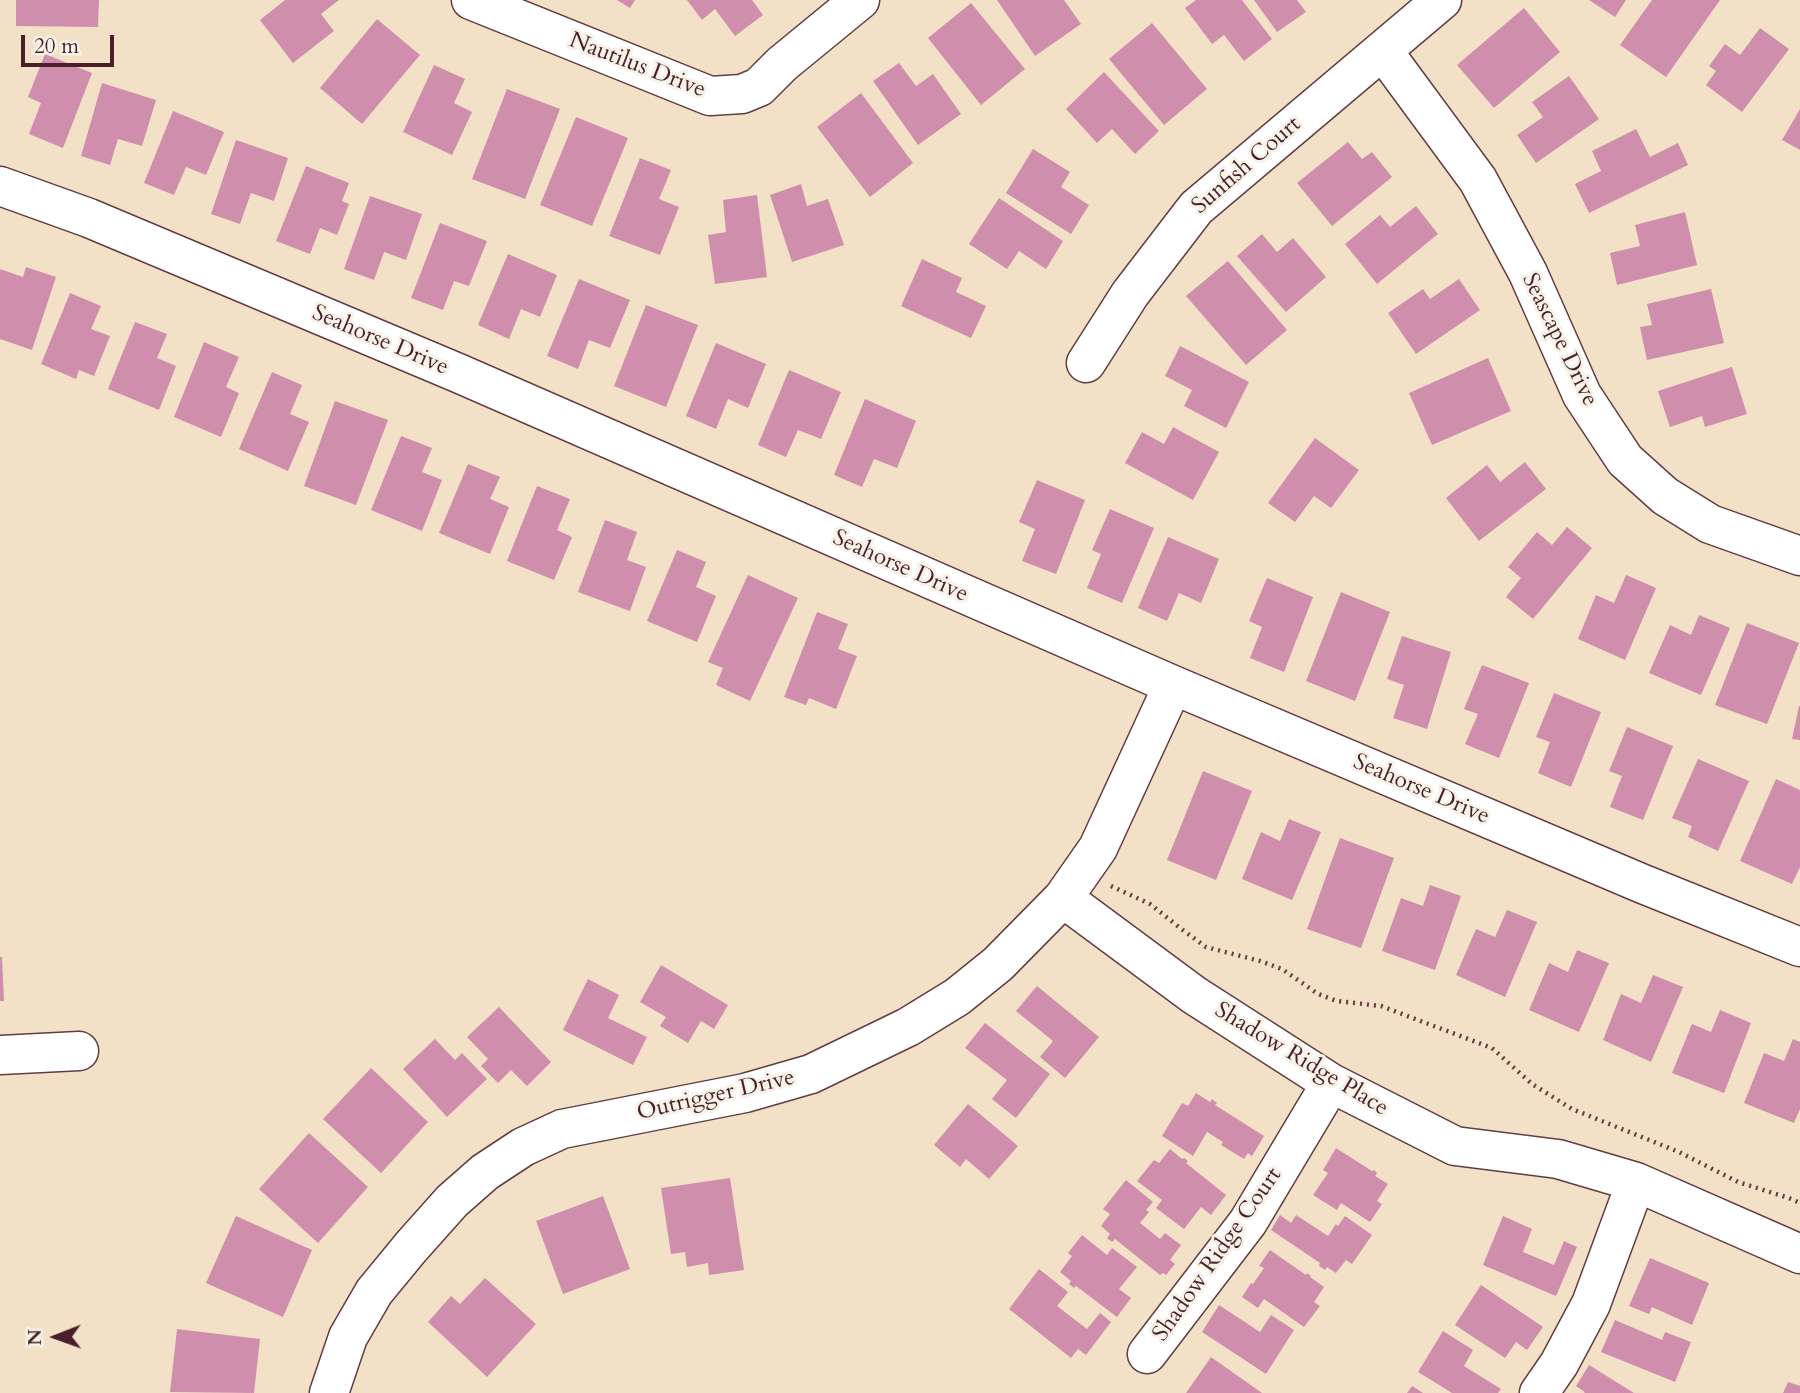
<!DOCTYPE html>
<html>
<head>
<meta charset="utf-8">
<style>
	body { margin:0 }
	#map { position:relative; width:1800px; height:1393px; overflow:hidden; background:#f3e1c7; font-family:Cardo,serif }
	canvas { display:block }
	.north { position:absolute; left:21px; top:1302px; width:70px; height:70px; -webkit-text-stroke:5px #f7f3e8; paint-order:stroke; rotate:269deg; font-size:19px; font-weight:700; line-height:28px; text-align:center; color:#4a1f2b }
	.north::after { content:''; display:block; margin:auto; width:24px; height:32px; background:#4a1f2b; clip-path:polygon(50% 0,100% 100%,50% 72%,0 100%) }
	.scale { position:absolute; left:21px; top:35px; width:93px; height:32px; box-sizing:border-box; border:4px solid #4a1f2b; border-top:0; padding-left:9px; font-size:21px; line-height:24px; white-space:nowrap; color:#4a1f2b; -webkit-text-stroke:5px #f7f3e8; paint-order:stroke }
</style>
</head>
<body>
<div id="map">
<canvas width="1800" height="1393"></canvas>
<div class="north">N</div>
<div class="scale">20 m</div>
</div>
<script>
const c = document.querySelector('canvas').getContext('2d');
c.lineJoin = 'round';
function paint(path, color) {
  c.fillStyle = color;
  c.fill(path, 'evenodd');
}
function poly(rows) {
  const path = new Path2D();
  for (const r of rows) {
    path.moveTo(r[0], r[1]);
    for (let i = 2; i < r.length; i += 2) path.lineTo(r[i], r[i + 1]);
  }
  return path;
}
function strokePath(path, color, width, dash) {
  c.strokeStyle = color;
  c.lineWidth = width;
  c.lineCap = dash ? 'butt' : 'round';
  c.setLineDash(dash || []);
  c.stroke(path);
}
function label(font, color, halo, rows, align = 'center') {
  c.font = font + ' Cardo,serif';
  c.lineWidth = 6;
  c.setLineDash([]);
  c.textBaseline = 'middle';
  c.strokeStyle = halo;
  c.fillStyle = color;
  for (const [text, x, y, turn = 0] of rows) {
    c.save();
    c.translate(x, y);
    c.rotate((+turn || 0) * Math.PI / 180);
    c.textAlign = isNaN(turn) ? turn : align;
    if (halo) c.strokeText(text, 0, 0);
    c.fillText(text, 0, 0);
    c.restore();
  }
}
paint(poly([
	[16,0,99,0,98,27,16,26],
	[285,0,339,0,321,14,334,31,293,63,260,20],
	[617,0,635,0,630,8],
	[687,0,752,0,763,15,735,36,715,9,702,20],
	[997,0,1064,0,1081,24,1035,56],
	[1196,0,1242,0,1272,39,1244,61,1224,35,1212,44,1185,8],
	[1254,0,1297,0,1306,12,1277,32],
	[1589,0,1626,0,1615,17],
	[1652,0,1720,0,1666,77,1620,45],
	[971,3,1025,69,981,105,928,38],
	[1524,8,1560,52,1494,108,1457,65],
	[377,19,420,55,362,124,320,88],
	[1152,23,1207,89,1164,125,1109,59],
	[1760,28,1789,49,1742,112,1706,85,1716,71,1709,66,1725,44,1740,55],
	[45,54,92,73,63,148,29,134,41,103,28,97],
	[899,63,916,86,933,74,961,114,918,145,873,81],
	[434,65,465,79,454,103,472,112,452,155,403,132],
	[1104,72,1159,131,1135,154,1112,129,1097,143,1066,109],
	[1569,76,1599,119,1536,163,1517,135,1543,117,1532,102],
	[102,83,156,100,142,146,118,139,110,165,81,156],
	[507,89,560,109,525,199,472,179],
	[861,93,913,163,870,197,817,127],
	[1800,109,1800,150,1782,140],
	[173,111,224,132,206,175,186,167,174,195,144,183],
	[576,117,628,138,592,226,540,205],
	[1636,129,1650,157,1678,143,1688,165,1589,213,1575,184,1601,171,1592,151],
	[236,140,288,158,274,201,251,193,240,224,211,214],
	[1348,142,1362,159,1372,152,1392,177,1332,226,1297,183],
	[1033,149,1070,172,1061,187,1089,205,1071,234,1006,193],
	[640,158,671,170,659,199,679,207,660,255,609,236],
	[306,166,349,183,342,201,349,204,337,235,320,228,310,254,276,241],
	[801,184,807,206,828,199,844,245,792,262,770,195],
	[757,195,767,277,715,284,708,235,726,232,723,200],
	[370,196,422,214,406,260,384,252,374,280,344,269],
	[999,198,1063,241,1046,269,1019,251,1007,269,969,244],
	[1416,206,1438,234,1377,284,1345,244,1380,215,1390,227],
	[1685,212,1697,265,1617,285,1610,253,1640,246,1635,225],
	[440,223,487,241,469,286,454,281,443,310,411,298],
	[1262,234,1277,252,1293,238,1326,277,1286,312,1237,256],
	[508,254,557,275,540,317,521,309,509,339,478,325],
	[922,259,962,278,956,292,986,306,971,338,901,306],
	[1228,261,1287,330,1246,365,1186,296],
	[26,267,56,277,32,350,0,339,0,269,23,277],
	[579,279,630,300,610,348,589,340,578,369,547,356],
	[1459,279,1480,310,1416,354,1388,313,1423,289,1430,299],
	[1711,289,1724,343,1647,360,1640,327,1652,325,1647,304],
	[70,293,101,306,91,329,110,336,94,376,79,370,76,379,41,364],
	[646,305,698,325,666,407,614,386],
	[135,322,167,334,157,358,176,366,159,410,108,389],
	[204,342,239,357,226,387,239,393,221,437,174,417],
	[716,343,766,364,748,408,728,399,716,429,686,416],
	[1180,346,1249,382,1226,428,1184,406,1192,390,1165,376],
	[1488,358,1511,411,1432,445,1409,393],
	[1732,367,1747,414,1705,427,1702,416,1670,427,1658,391],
	[789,370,841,392,821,439,798,430,786,457,758,445],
	[272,372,302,385,290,414,309,422,288,471,239,449],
	[865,399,916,421,897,468,874,459,862,487,834,475],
	[335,401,388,420,356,505,304,486],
	[1173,427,1219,452,1193,500,1125,463,1142,432,1164,444],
	[401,436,432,448,422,472,442,480,422,531,371,510],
	[1315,438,1359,470,1331,508,1314,496,1295,522,1268,503],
	[1525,462,1546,489,1479,541,1446,498,1487,465,1500,482],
	[468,464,500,477,490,499,509,507,490,554,439,533],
	[1037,480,1085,500,1056,574,1022,561,1035,529,1019,522],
	[537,486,570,499,557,530,572,537,554,580,507,561],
	[1110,509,1154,528,1122,603,1087,588,1101,554,1092,550],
	[605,520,637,532,627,560,646,567,630,611,578,592],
	[1567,527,1592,548,1533,619,1506,597,1521,578,1508,567,1537,532,1552,545],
	[1168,537,1219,559,1201,603,1179,593,1167,621,1138,608],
	[677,550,706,562,696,587,716,596,697,642,647,621],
	[748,575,798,598,750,701,716,685,723,668,708,662],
	[1626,575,1656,588,1625,660,1578,639,1596,595,1614,603],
	[1267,578,1313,597,1284,672,1250,658,1262,627,1249,621],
	[1341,592,1390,612,1355,701,1306,681],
	[817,612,848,624,838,649,857,656,836,709,809,698,806,705,784,697],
	[1699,615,1730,628,1701,695,1649,673,1670,625,1691,635],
	[1747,623,1799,643,1767,724,1715,705],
	[1402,636,1451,652,1427,729,1393,718,1404,685,1387,679],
	[1482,665,1529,683,1499,758,1465,744,1478,714,1464,709],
	[1554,693,1601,712,1571,787,1538,773,1550,742,1536,737],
	[1799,706,1800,706,1800,740,1792,739],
	[1627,727,1673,746,1643,820,1610,807,1622,776,1609,771],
	[1698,759,1749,781,1718,851,1688,837,1692,826,1672,818],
	[1203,771,1252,791,1216,880,1167,860],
	[1776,779,1800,790,1800,867,1792,884,1740,861],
	[1289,819,1321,832,1292,900,1242,879,1261,832,1280,841],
	[1340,838,1394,858,1361,948,1307,929],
	[1430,885,1461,896,1435,970,1382,951,1401,898,1423,906],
	[1507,910,1537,922,1505,997,1456,975,1476,929,1495,937],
	[1577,950,1609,963,1579,1032,1529,1010,1549,963,1568,972],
	[0,957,2,957,4,1001,0,1001],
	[661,965,728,1005,714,1029,701,1021,688,1043,660,1026,666,1017,640,1002],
	[1653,975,1683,987,1651,1062,1603,1040,1621,994,1641,1003],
	[588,979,619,995,608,1018,647,1037,633,1065,563,1030],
	[1037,986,1099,1037,1065,1078,1040,1057,1053,1041,1016,1011],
	[499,1007,551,1062,527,1086,511,1070,498,1083,481,1066,488,1059,467,1037],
	[1720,1010,1751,1023,1724,1093,1672,1073,1692,1024,1711,1032],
	[985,1023,1050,1074,1016,1118,992,1099,1007,1080,965,1048],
	[435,1039,455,1060,462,1053,487,1079,447,1117,403,1069],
	[1793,1039,1800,1042,1800,1109,1794,1123,1744,1103,1764,1053,1784,1061],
	[371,1068,428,1122,381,1173,323,1119],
	[1196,1093,1210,1102,1212,1099,1217,1103,1215,1105,1264,1136,1252,1156,1248,1153,1244,1159,1221,1145,1223,1142,1207,1132,1193,1156,1162,1136,1182,1103,1188,1106],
	[968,1104,1018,1146,989,1179,966,1159,960,1167,934,1145],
	[309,1133,368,1187,318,1243,259,1189],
	[1336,1148,1372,1171,1374,1170,1377,1173,1375,1176,1388,1184,1377,1201,1382,1204,1370,1222,1341,1203,1337,1210,1313,1195,1328,1173,1323,1170],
	[1170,1149,1182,1159,1184,1158,1188,1161,1186,1163,1226,1195,1211,1215,1201,1207,1184,1229,1156,1208,1162,1200,1137,1181,1154,1160,1159,1163],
	[730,1178,744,1270,709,1275,708,1263,687,1267,685,1252,671,1254,661,1188],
	[1126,1180,1153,1202,1146,1210,1149,1212,1140,1223,1160,1239,1165,1233,1181,1245,1170,1260,1175,1264,1166,1275,1163,1273,1160,1275,1115,1239,1112,1242,1107,1238,1110,1234,1101,1226,1110,1214,1103,1209],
	[603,1196,630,1269,563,1294,536,1221],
	[1280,1215,1291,1223,1296,1215,1328,1236,1336,1224,1338,1226,1345,1216,1372,1235,1352,1264,1346,1260,1336,1273,1327,1267,1325,1270,1319,1266,1320,1263,1271,1230],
	[236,1216,312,1250,283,1317,206,1283],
	[1503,1216,1532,1229,1523,1252,1554,1265,1564,1241,1577,1247,1556,1296,1483,1265],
	[1082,1235,1107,1255,1112,1248,1137,1267,1119,1289,1131,1298,1117,1317,1076,1286,1074,1288,1069,1284,1071,1281,1060,1272,1072,1256,1068,1253],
	[1270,1250,1306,1275,1307,1273,1311,1276,1310,1277,1324,1287,1314,1302,1320,1306,1304,1327,1264,1299,1258,1308,1242,1297,1251,1283,1253,1284,1264,1268,1259,1266],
	[1650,1258,1709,1283,1692,1325,1652,1307,1649,1314,1629,1306],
	[1039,1269,1068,1292,1057,1306,1087,1329,1100,1313,1111,1322,1086,1355,1078,1349,1071,1358,1009,1309],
	[485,1278,536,1324,487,1377,428,1322,451,1296,460,1304],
	[1481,1285,1543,1327,1527,1350,1516,1342,1505,1358,1455,1325],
	[1219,1305,1260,1332,1271,1315,1294,1330,1266,1374,1202,1332],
	[1615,1320,1662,1340,1665,1332,1691,1342,1675,1382,1601,1352],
	[177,1329,260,1339,254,1393,170,1392],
	[1443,1331,1473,1350,1464,1366,1501,1389,1498,1393,1452,1393,1418,1372],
	[1211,1357,1262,1393,1186,1393],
	[1589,1365,1634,1393,1584,1393,1585,1392,1576,1386],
	[1788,1382,1800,1386,1800,1393,1783,1393],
	[1412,1386,1423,1393,1407,1393]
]), '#d08ead');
const minor = poly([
	[471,0,710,96,742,94,759,87,782,64,860,0],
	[1383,51,1478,180,1528,273,1582,395,1625,460,1665,496,1710,524,1800,556],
	[0,186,89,218,458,373,1173,685,1643,884,1800,947],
	[1086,363,1130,294,1196,208,1442,0],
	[1063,898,1194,995,1331,1083,1455,1146,1558,1159,1636,1182,1800,1254],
	[0,1055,79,1051],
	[1147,1354,1248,1222,1331,1083],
	[329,1393,348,1337,374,1292,411,1247,452,1201,485,1172,523,1147,562,1129,745,1093,811,1074,908,1027,957,997,998,964,1063,898,1098,848,1173,685],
	[1539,1393,1559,1364,1591,1304,1636,1182]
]);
strokePath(minor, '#633c42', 41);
strokePath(poly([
	[1111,886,1150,904,1184,931,1206,947,1260,961,1282,969,1318,994,1337,1001,1381,1006,1492,1048,1532,1084,1572,1109,1679,1152,1738,1182,1789,1198,1800,1203]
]), '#633c42', 4.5, [2, 5]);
strokePath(minor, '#fff', 38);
label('23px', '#4a1f2b', '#f7f3e8', [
	["Nautilus Drive",637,66,21],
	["Sunfish Court",1247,166,-41],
	["Seascape Drive",1559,340,64],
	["Seahorse Drive",380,341,23],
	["Seahorse Drive",900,567,24],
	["Seahorse Drive",1421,790,23],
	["Shadow Ridge Place",1301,1060,31],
	["Outrigger Drive",716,1096,-13],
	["Shadow Ridge Court",1218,1255,-55]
]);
</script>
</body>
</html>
